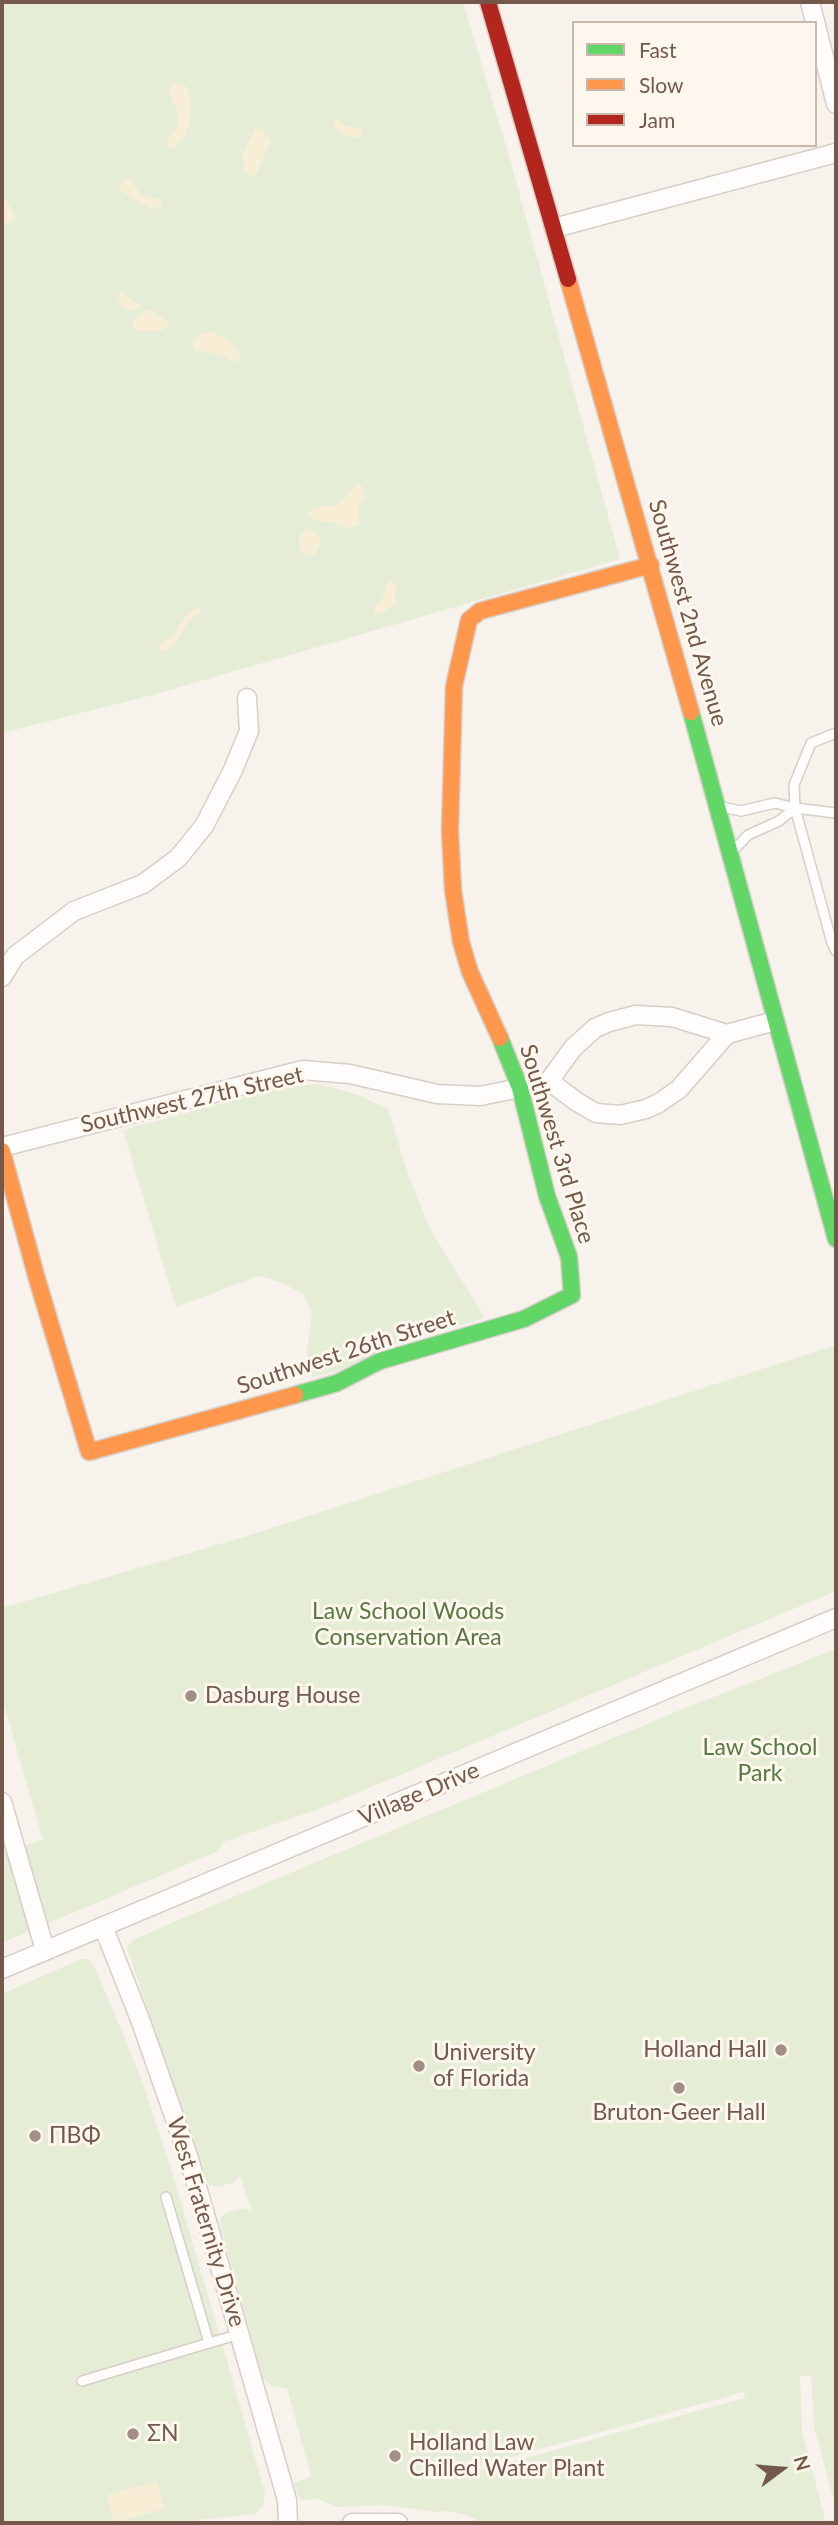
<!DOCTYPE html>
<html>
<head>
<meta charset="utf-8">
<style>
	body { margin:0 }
	#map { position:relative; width:838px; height:2525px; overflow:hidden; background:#f7f2ec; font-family:Lato,sans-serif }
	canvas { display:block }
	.frame { position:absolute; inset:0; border:4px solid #74584c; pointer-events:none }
	.legend { position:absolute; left:572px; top:21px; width:245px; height:126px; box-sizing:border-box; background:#fef7ed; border:2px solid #c7b7ad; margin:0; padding:9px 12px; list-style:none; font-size:21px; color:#74584c }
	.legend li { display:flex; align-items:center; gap:14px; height:35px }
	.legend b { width:35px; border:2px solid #c7b7ad }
	.north { position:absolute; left:747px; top:2434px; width:70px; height:70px; -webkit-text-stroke:5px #fef7ed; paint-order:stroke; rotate:74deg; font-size:19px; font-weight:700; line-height:28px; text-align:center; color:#74584c }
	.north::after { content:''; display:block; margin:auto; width:24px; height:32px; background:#74584c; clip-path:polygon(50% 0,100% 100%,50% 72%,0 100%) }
</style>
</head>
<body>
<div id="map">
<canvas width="838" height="2525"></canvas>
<div class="frame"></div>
<ul class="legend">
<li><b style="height:9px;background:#63d668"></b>Fast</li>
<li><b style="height:9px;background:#ff974d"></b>Slow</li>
<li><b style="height:9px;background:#b3261e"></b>Jam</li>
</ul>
<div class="north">N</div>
</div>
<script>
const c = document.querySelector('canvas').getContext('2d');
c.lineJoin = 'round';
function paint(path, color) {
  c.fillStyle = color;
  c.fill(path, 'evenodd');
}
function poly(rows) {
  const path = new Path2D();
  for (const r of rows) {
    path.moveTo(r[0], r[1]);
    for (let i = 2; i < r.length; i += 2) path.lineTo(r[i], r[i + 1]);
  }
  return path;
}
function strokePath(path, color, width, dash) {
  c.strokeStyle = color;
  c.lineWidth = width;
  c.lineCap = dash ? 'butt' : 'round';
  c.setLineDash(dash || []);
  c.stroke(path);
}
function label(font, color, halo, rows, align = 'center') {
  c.font = font + ' Lato,sans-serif';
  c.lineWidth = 6;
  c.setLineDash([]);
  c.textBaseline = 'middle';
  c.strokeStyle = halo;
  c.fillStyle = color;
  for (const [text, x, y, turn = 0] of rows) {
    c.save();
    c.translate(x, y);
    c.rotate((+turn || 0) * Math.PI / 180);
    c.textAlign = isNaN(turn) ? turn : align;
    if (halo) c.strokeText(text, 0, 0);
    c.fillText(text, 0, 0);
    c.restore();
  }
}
paint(poly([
	[2,2,463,2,509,156,620,559,156,694,2,733],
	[320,1084,361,1096,388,1109,408,1175,430,1229,485,1318,391,1346,337,1371,312,1377,307,1351,312,1313,304,1295,283,1283,259,1276,176,1307,123,1130,282,1087],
	[836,1345,836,1591,319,1809,223,1842,218,1851,2,1943,2,1852,43,1840,2,1699,2,1608,244,1537],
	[836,1649,836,2508,814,2427,811,2375,800,2376,802,2431,826,2523,483,2523,466,2515,449,2511,435,2512,387,2505,337,2507,319,2499,300,2500,294,2483,311,2476,287,2388,271,2386,262,2376,220,2224,221,2216,229,2212,245,2208,252,2212,240,2176,235,2182,218,2187,209,2185,205,2180,127,1948,133,1940,197,1912,678,1711],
	[744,2392,745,2398,463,2475,469,2469],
	[81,1959,89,1959,96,1969,142,2081,173,2175,265,2492,263,2507,255,2514,169,2523,2,2523,2,1994]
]), '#e5edd7');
paint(poly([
	[182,83,187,87,190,95,190,122,184,137,176,145,171,148,168,147,167,141,177,127,179,117,169,90,174,84],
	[337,119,344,126,360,128,362,135,356,138,345,136,334,126,333,122],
	[255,129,261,129,271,141,257,173,252,177,245,172,242,156],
	[129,179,141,194,161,200,161,207,152,209,120,190,118,185],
	[2,192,15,216,14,221,6,224,2,219],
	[121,292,140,305,141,309,130,311,122,306,118,298],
	[147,309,167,320,168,327,159,331,140,331,133,329,133,321],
	[212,332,229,340,238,351,241,359,234,362,218,354,194,350,193,341,201,334],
	[358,484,363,487,365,496,358,508,359,524,356,526,347,528,332,522,316,521,308,516,308,512,316,507,337,505],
	[310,528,318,535,321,542,315,554,306,557,300,549,299,539,303,532],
	[392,580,396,586,395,605,379,614,375,613,374,607,382,600,386,586],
	[199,608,202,612,189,620,177,641,164,651,160,650,159,644,174,635,188,613],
	[157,2482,164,2509,114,2522,107,2495]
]), '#f8eed5');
const lane = poly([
	[836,733,811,743,794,785,795,808,832,943,836,951],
	[722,807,741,811,775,803,795,808],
	[733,851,748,835,779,821,795,808,836,813],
	[166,2197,209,2343,240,2334],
	[82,2381,209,2343]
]);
const street = poly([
	[810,2,836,104],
	[554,228,836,153],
	[2,977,15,956,74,911,143,884,178,858,204,826,233,770,249,731,247,698],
	[549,1081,577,1102,596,1113,620,1115,646,1109,659,1103,679,1089,727,1034],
	[2,1147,303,1070,350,1074,437,1094,480,1096,520,1088,549,1081,573,1048,595,1028,609,1022,636,1015,672,1017,727,1034,775,1021],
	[2,1802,45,1950],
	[103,1926,141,2022,189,2159,287,2500,288,2523],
	[2,1969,836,1618],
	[352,2523,398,2523]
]);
const fast = poly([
	[691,712,836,1239],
	[295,1395,337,1383,380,1361,524,1319,572,1295,569,1257,547,1196,520,1088,500,1038]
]);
const slow = poly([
	[568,279,691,712],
	[500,1038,470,972,461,942,453,890,450,831,454,686,469,620,480,611,651,565],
	[2,1151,37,1279,89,1452,295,1395]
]);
const jam = poly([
	[488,2,568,279]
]);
strokePath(lane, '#d6cec8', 12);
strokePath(street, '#d6cec8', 21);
strokePath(fast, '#d6cec8', 19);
strokePath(slow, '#d6cec8', 19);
strokePath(jam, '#d6cec8', 19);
strokePath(lane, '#fefdfc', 9);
strokePath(street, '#fefdfc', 18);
strokePath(fast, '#63d668', 16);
strokePath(slow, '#ff974d', 16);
strokePath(jam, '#b3261e', 16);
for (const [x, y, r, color] of [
	[191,1696,7,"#a28e84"],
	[781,2050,7,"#a28e84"],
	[419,2066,7,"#a28e84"],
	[679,2088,7,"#a28e84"],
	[35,2136,7,"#a28e84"],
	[133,2434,7,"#a28e84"],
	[395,2456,7,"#a28e84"]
]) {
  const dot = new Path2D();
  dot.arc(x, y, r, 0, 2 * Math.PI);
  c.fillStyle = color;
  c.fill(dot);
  strokePath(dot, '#fef7ed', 2.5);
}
label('23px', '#74584c', '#fef7ed', [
	["Southwest 2nd Avenue",688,613,74],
	["Southwest 27th Street",192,1100,-13],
	["Southwest 3rd Place",557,1144,73],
	["Southwest 26th Street",346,1352,-18],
	["Village Drive",419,1794,-23],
	["West Fraternity Drive",206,2222,73]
]);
label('23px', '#577944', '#fef7ed', [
	["Law School Woods",408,1612],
	["Conservation Area",408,1638],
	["Law School",760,1748],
	["Park",760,1774]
]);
label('23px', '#74584c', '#fef7ed', [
	["Dasburg House",205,1696],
	["Holland Hall",767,2050,"right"],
	["University",433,2053],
	["of Florida",433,2079],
	["Bruton-Geer Hall",679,2113,"center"],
	["ΠΒΦ",49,2136],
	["ΣΝ",147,2434],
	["Holland Law",409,2443],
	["Chilled Water Plant",409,2469]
], 'left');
</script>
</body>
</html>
